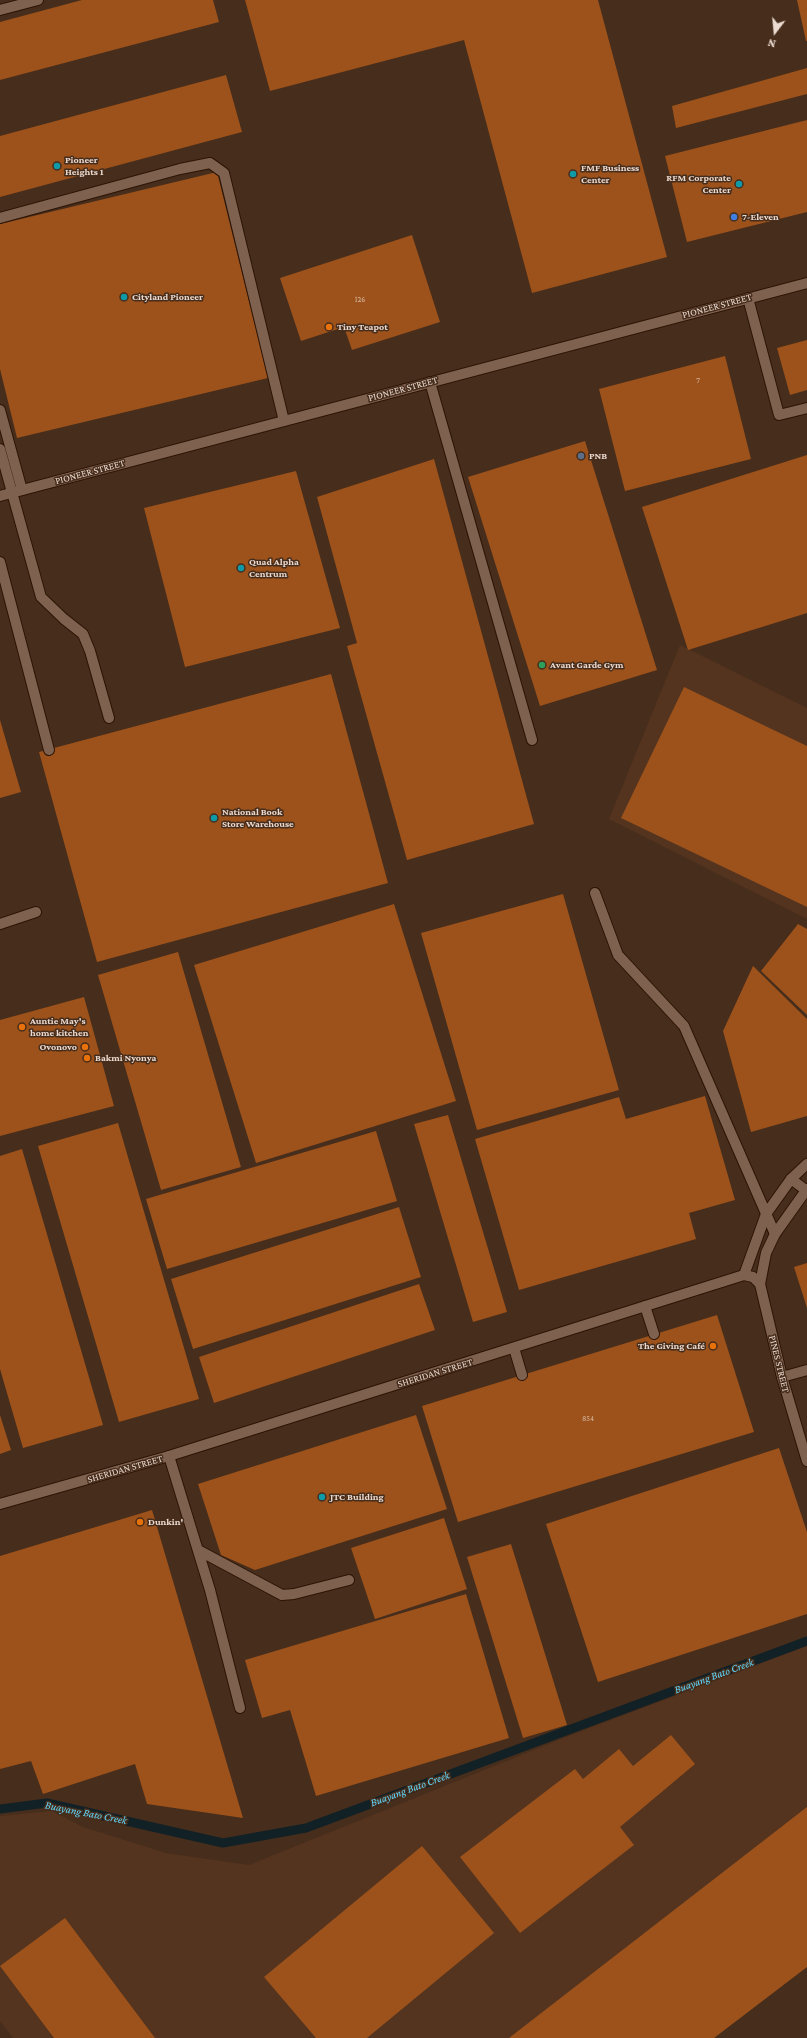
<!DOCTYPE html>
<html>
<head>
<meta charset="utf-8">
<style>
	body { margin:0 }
	#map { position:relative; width:807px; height:2038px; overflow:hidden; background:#472d1c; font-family:"Crimson Pro",serif }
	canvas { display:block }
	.north { position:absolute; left:755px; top:12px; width:40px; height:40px; -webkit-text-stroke:3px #472d1c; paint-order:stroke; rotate:196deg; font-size:11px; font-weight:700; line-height:16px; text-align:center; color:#ecdbd0 }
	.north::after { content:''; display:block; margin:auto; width:14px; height:18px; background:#ecdbd0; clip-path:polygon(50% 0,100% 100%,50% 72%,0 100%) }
</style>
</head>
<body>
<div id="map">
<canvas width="807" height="2038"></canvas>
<div class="north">N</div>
</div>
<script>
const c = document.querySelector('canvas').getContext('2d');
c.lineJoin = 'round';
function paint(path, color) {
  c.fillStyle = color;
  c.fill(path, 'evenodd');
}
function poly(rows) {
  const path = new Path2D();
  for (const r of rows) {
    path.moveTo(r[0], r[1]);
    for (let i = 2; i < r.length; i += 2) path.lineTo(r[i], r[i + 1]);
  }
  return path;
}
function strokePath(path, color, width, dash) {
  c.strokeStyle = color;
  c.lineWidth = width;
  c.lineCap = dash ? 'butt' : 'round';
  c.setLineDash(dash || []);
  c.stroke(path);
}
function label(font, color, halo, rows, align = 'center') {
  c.font = font + ' "Crimson Pro",serif';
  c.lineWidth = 3;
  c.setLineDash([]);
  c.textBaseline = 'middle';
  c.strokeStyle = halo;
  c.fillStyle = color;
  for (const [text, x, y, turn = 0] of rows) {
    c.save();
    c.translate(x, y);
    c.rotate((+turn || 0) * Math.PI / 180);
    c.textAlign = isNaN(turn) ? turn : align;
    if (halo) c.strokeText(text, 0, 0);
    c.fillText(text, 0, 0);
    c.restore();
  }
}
paint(poly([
	[680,645,807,708,807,919,609,819],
	[807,1646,807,1967,714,2038,13,2038,0,2021,0,1816,52,1811,83,1827,166,1853,249,1865,571,1735]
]), '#54341f');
strokePath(poly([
	[0,1809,47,1803,223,1843,306,1828,807,1641]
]), '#112126', 9);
paint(poly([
	[82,0,213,0,219,22,0,80,0,22],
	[245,0,598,0,667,257,532,293,464,40,270,91],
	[797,0,807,0,807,41,806,41],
	[807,68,807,94,676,128,672,106],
	[226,75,242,132,0,197,0,136],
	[807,120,807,212,687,242,665,156],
	[217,172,268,378,17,438,0,369,0,224],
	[412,235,440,322,352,350,344,327,301,341,280,278],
	[807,340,807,390,790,395,777,348],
	[725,356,751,459,625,491,599,389],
	[585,441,657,670,540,706,468,477],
	[807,455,807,613,688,650,642,507],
	[434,459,534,824,407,860,347,646,357,643,317,497],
	[296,471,340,628,185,667,144,508],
	[331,674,388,883,97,962,39,752],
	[684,687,807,746,807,907,621,818],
	[0,720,21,792,0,798],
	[563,894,619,1090,477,1130,421,933],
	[394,904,456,1101,256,1163,194,965],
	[798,924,807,929,807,1015,761,971],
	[178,952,241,1167,161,1190,98,975],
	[753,966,807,1019,807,1116,751,1132,723,1031],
	[84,997,114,1106,0,1136,0,1020],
	[705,1096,735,1200,689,1213,696,1239,519,1290,475,1139,619,1097,626,1119],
	[448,1115,507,1312,473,1322,414,1124],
	[118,1123,199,1399,119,1422,38,1146],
	[376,1131,397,1201,167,1269,146,1199],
	[22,1149,103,1425,23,1448,0,1369,0,1156],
	[399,1207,421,1277,193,1349,171,1279],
	[807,1263,807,1308,794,1267],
	[419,1284,435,1330,214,1403,199,1357],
	[717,1315,754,1432,458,1522,422,1406],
	[0,1415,11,1450,0,1454],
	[416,1415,447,1509,255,1570,221,1555,198,1484],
	[779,1448,807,1532,807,1614,598,1682,546,1524],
	[152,1510,243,1818,147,1804,135,1764,43,1794,31,1761,0,1769,0,1556],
	[444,1518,467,1589,375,1619,351,1548],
	[511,1544,567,1725,523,1738,467,1557],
	[466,1594,509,1738,316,1796,290,1710,262,1718,245,1660],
	[671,1735,695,1764,620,1827,634,1845,520,1933,460,1857,575,1769,583,1779,619,1749,633,1766],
	[807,1807,807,1967,714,2038,509,2038],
	[422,1846,494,1933,367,2038,316,2038,264,1977],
	[65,1918,155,2038,54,2038,0,1966]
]), '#9c521a');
const service = poly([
	[0,10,38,0],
	[0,218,180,169,210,163,224,173,284,421],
	[748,298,779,415,807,408],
	[430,382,532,740],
	[0,410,22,490],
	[0,449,41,597,64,619,83,634,90,651,109,718],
	[0,562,49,750],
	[595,893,618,955,684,1026,775,1234],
	[0,924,36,912],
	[791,1179,807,1191],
	[645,1306,654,1334],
	[514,1348,522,1375],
	[782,1377,807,1370],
	[169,1456,210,1590,240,1708],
	[198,1550,282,1595,294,1594,349,1580]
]);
const minor = poly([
	[744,1275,766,1214,791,1179,807,1164],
	[760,1284,766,1253,775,1234,807,1189]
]);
const secondary = poly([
	[0,496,807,283],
	[0,1504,169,1456,744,1275,753,1277,760,1284,782,1377,807,1461]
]);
strokePath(service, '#2c1405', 12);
strokePath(minor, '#2c1405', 12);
strokePath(secondary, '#2c1405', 12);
strokePath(service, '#7f614f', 10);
strokePath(minor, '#7f614f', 10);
strokePath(secondary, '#7f614f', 10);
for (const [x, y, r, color] of [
	[57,166,4,"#0f9aa8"],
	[573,174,4,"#0f9aa8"],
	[739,184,4,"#0f9aa8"],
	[734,217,4,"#3f7fe0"],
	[124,297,4,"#0f9aa8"],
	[329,327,4,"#e8710a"],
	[581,456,4,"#5c6f8a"],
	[241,568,4,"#0f9aa8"],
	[542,665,4,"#2e9e5b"],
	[214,818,4,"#0f9aa8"],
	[22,1027,4,"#e8710a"],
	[85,1047,4,"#e8710a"],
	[87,1058,4,"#e8710a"],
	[713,1346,4,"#e8710a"],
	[322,1497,4,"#0f9aa8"],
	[140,1522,4,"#e8710a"]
]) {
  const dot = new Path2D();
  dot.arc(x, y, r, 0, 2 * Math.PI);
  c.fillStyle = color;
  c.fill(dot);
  strokePath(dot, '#472d1c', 1.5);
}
label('8px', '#d8b9a2', null, [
	["126",360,300],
	["7",698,381],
	["854",588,1419]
]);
label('bold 10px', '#ecdbd0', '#472d1c', [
	["Pioneer",65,160],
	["Heights 1",65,172],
	["FMF Business",581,168],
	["Center",581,180],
	["RFM Corporate",731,178,"right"],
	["Center",731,190,"right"],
	["7-Eleven",742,217],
	["Cityland Pioneer",132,297],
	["Tiny Teapot",337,327],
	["PNB",589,456],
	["Quad Alpha",249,562],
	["Centrum",249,574],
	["Avant Garde Gym",550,665],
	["National Book",222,812],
	["Store Warehouse",222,824],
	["Auntie May's",30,1021],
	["home kitchen",30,1033],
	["Ovonovo",77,1047,"right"],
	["Bakmi Nyonya",95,1058],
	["The Giving Café",705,1346,"right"],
	["JTC Building",330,1497],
	["Dunkin'",148,1522]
], 'left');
label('10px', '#ecdbd0', '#472d1c', [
	["PIONEER STREET",717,306,-15],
	["PIONEER STREET",403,389,-15],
	["PIONEER STREET",90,472,-15],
	["PINES STREET",779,1364,76],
	["SHERIDAN STREET",435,1373,-17],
	["SHERIDAN STREET",125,1469,-16]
]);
label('italic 11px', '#5fd9fd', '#472d1c', [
	["Buayang Bato Creek",714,1676,-20],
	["Buayang Bato Creek",410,1789,-20],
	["Buayang Bato Creek",86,1813,11]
]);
</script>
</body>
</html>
